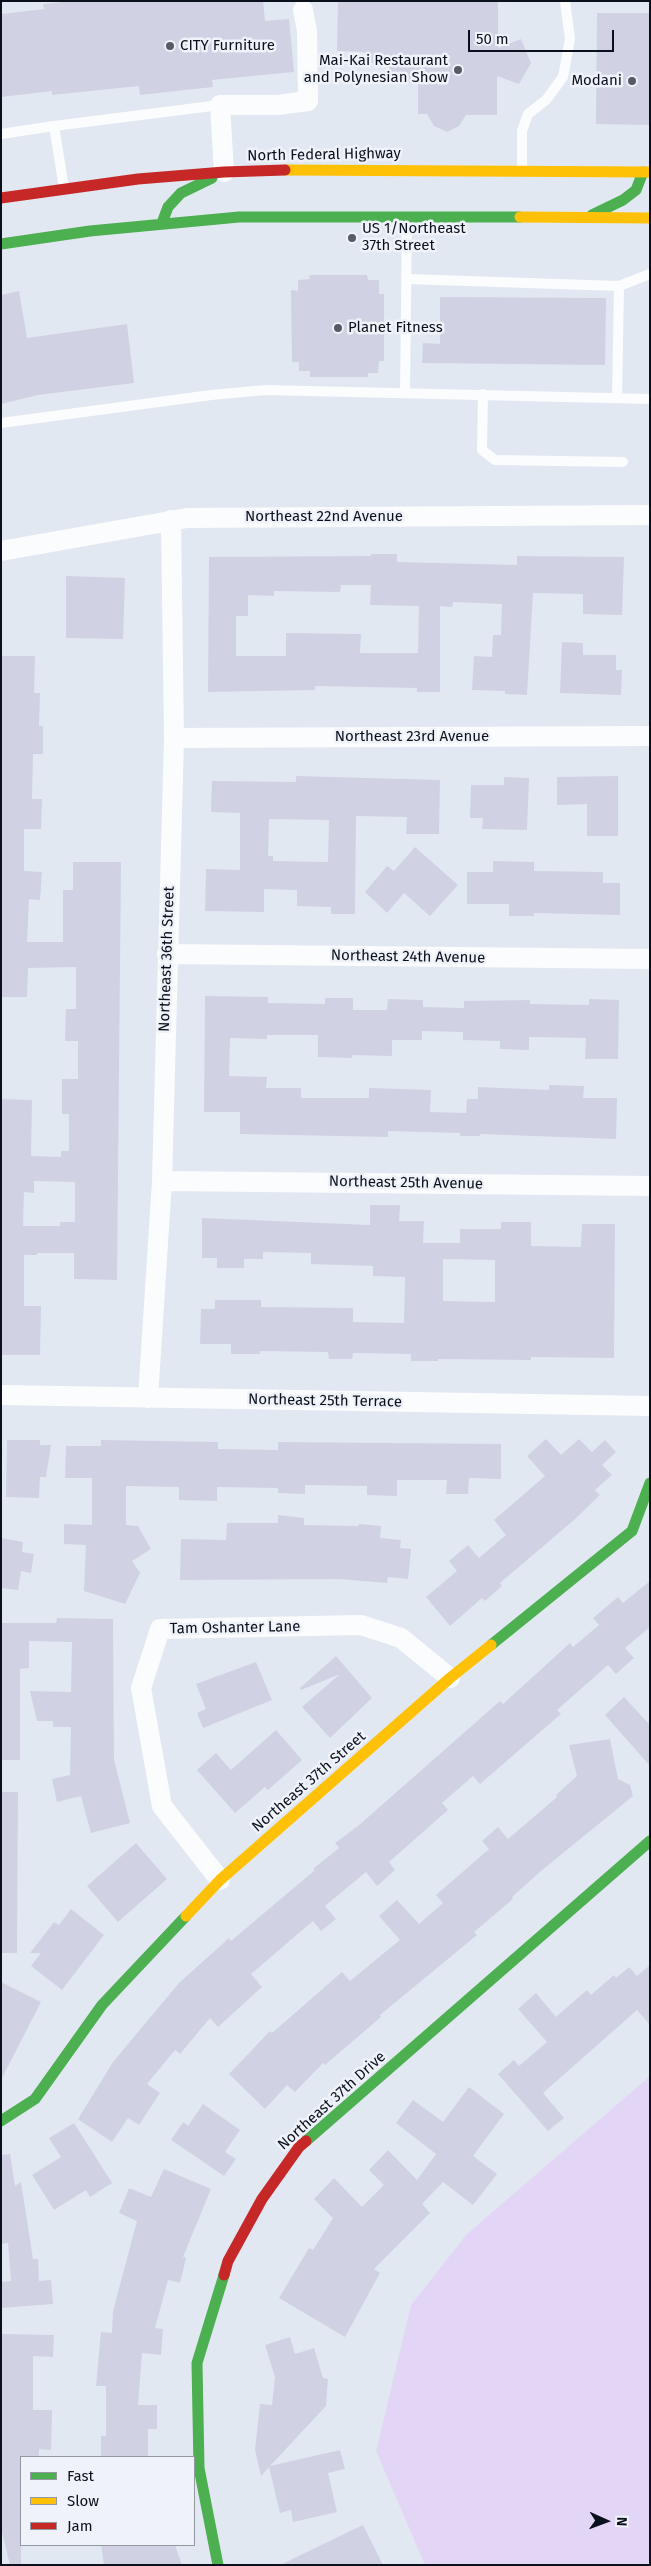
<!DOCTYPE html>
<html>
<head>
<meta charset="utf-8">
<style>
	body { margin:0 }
	#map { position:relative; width:651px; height:2566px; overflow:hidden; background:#e2e8f2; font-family:"Fira Sans",sans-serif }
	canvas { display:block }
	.frame { position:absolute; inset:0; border:2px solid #0b111c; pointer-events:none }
	.legend { position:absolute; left:20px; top:2456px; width:175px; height:90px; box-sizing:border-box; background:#eff3f9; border:1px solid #9499a1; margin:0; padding:6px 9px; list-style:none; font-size:15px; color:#0b111c }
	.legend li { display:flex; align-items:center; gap:10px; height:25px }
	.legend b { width:25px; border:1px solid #9499a1 }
	.north { position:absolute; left:581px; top:2496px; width:50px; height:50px; -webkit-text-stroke:4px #eff3f9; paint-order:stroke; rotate:92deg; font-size:14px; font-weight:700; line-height:20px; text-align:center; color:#0b111c }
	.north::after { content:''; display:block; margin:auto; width:18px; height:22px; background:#0b111c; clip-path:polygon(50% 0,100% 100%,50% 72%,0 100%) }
	.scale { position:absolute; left:468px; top:30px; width:146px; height:22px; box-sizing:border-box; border:2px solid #0b111c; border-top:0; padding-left:6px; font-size:15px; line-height:18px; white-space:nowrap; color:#0b111c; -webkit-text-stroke:4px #eff3f9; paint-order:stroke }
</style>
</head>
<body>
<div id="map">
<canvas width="651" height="2566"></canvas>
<div class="frame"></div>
<ul class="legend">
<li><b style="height:6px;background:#4caf50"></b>Fast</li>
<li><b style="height:6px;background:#ffc107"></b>Slow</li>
<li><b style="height:6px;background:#c62828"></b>Jam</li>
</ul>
<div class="north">N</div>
<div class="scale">50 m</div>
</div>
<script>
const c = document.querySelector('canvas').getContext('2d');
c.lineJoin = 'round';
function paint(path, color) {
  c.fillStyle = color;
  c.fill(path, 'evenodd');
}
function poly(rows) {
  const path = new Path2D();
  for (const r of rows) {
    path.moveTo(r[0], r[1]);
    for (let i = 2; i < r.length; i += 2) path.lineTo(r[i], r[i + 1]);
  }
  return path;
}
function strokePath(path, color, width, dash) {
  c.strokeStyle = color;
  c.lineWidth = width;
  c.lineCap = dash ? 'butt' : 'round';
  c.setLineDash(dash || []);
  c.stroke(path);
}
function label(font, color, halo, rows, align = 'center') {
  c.font = font + ' "Fira Sans",sans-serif';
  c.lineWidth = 5;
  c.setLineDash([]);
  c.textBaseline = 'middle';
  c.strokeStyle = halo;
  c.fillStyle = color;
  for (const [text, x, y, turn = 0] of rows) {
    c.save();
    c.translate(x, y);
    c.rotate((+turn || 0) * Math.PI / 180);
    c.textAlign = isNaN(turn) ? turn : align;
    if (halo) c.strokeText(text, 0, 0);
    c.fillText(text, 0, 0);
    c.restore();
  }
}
paint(poly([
	[650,2076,650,2565,425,2565,376,2451,411,2305,467,2234]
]), '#e3d5f6');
paint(poly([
	[73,1,263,1,265,21,289,19,294,72,212,80,213,87,140,95,139,86,52,95,52,91,1,97,1,14,44,9,43,4],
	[338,1,498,1,498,48,521,39,531,63,519,84,497,76,497,115,466,115,459,126,447,132,434,126,427,114,418,114,418,84,394,82,389,78,389,64,371,63,364,52,337,51],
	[597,13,650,13,650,125,596,124],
	[309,275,367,275,368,280,379,280,379,294,384,294,384,361,379,361,378,373,368,373,368,377,310,377,310,371,299,371,299,362,292,362,291,290,298,291,298,280,310,279],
	[19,291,27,338,127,324,134,383,38,395,1,404,1,295],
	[440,297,606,298,605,365,422,363,423,343,440,344],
	[371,554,397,554,397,562,517,565,517,556,624,557,622,615,583,614,583,594,533,593,527,695,505,694,505,691,472,690,474,656,492,657,493,635,501,635,502,604,453,602,452,607,440,606,440,692,417,692,417,688,315,686,315,690,208,692,209,557,371,556],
	[341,585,371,585,370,605,419,606,418,653,360,653,361,634,286,633,286,656,236,656,236,616,248,616,248,595,274,596,274,591,340,592],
	[66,576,125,578,123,639,66,638],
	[562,642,583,643,583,655,616,655,616,670,622,670,621,695,560,693],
	[1,656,35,656,34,693,40,693,39,726,43,726,43,754,33,754,32,799,42,799,41,829,24,829,24,871,42,872,40,900,29,899,27,942,63,942,63,890,73,890,73,862,121,862,117,1280,74,1279,74,1253,37,1253,37,1255,24,1255,24,1306,41,1306,40,1355,1,1355,1,1099,32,1100,31,1156,61,1157,61,1151,69,1151,69,1114,62,1114,62,1079,78,1079,78,1041,65,1041,66,1009,76,1009,76,967,28,968,27,997,1,997],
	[34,1181,75,1182,75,1222,60,1222,60,1226,23,1226,24,1192,34,1193],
	[296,776,440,780,439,834,406,834,407,817,356,816,355,914,331,914,331,907,297,906,297,890,264,889,264,912,205,911,206,869,240,870,240,813,211,812,212,781,296,782],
	[269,819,329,820,328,862,273,861,273,856,268,856],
	[618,776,618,836,587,836,587,804,557,805,557,777],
	[504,777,529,778,527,830,482,829,483,818,470,818,471,785,504,785],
	[415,847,458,885,430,916,404,893,387,913,365,892,387,866,394,871],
	[493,861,534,862,534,871,603,872,603,883,620,883,620,915,534,913,534,916,509,916,509,904,467,904,467,872,493,872],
	[205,996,268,997,268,1003,325,1004,325,998,353,998,353,1010,387,1010,388,999,423,1000,423,1007,464,1008,464,1001,530,1000,530,1004,589,1005,589,999,619,1000,618,1059,585,1059,586,1038,529,1037,529,1050,500,1049,500,1041,463,1040,463,1032,422,1031,422,1040,392,1040,392,1056,352,1055,352,1058,318,1057,318,1035,267,1035,267,1039,230,1038,229,1076,267,1077,266,1088,301,1088,301,1098,369,1098,369,1088,431,1090,430,1112,466,1113,467,1099,478,1099,478,1087,549,1090,549,1085,584,1086,583,1098,617,1098,616,1139,480,1134,480,1136,460,1136,460,1133,388,1131,388,1137,240,1134,240,1112,204,1112],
	[370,1205,400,1205,399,1221,424,1221,423,1243,460,1243,460,1229,501,1229,501,1222,531,1222,531,1246,581,1247,582,1224,615,1224,614,1358,531,1357,531,1360,438,1359,438,1361,411,1361,411,1354,353,1353,352,1359,329,1359,328,1352,260,1351,260,1354,231,1354,231,1344,200,1344,201,1309,215,1309,215,1300,261,1300,261,1307,353,1308,353,1322,404,1323,405,1277,373,1276,373,1266,311,1264,311,1253,263,1252,263,1259,244,1259,244,1268,217,1268,217,1258,202,1258,202,1218,370,1225],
	[443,1259,495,1260,495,1302,443,1301],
	[546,1439,561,1455,579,1439,592,1452,605,1440,616,1452,602,1465,612,1475,595,1490,600,1495,574,1520,500,1583,502,1586,485,1601,482,1598,450,1626,426,1597,457,1571,449,1561,468,1545,479,1558,506,1535,494,1520,545,1476,527,1456],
	[7,1440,40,1440,40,1445,51,1445,46,1477,40,1477,39,1498,6,1497],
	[101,1440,218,1442,218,1449,278,1450,278,1442,501,1444,501,1479,469,1478,468,1494,446,1494,447,1480,397,1480,397,1496,367,1495,367,1486,305,1485,305,1494,278,1493,278,1488,217,1487,217,1501,179,1500,179,1487,126,1486,126,1525,138,1526,151,1549,132,1561,140,1573,125,1604,84,1591,86,1545,64,1544,64,1524,92,1525,92,1478,65,1478,66,1446,101,1446],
	[278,1515,304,1518,304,1525,358,1526,359,1524,381,1526,380,1538,401,1540,400,1548,411,1549,408,1579,388,1577,387,1583,339,1579,180,1580,181,1539,226,1540,227,1523,278,1523],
	[1,1538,23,1542,22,1552,34,1554,31,1573,21,1571,18,1590,1,1588],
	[650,1581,650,1627,625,1648,634,1658,616,1674,608,1665,557,1710,561,1714,480,1784,473,1776,442,1803,448,1810,389,1862,395,1870,377,1886,366,1872,325,1906,336,1919,321,1931,313,1921,251,1974,262,1987,218,2027,210,2018,180,2054,175,2050,147,2084,160,2093,139,2125,128,2118,112,2142,78,2119,113,2062,179,1983,229,1938,231,1941,315,1870,313,1869,339,1848,335,1843,358,1826,500,1701,503,1704,570,1643,573,1647,599,1625,593,1618,618,1597,623,1603],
	[57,1618,113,1619,114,1760,130,1823,91,1833,81,1796,57,1802,52,1779,70,1775,71,1727,53,1727,53,1721,37,1721,30,1691,71,1692,72,1642,29,1641,29,1668,20,1669,20,1760,1,1760,1,1623,56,1623],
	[336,1656,372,1698,330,1738,302,1707,340,1674,301,1690,300,1688],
	[256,1662,272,1700,203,1728,197,1713,206,1709,196,1684],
	[624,1697,650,1725,650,1766,605,1715],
	[276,1730,302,1760,268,1790,265,1787,235,1813,197,1770,216,1753,231,1770],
	[610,1739,618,1779,630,1785,633,1796,541,1871,512,1897,513,1899,474,1932,477,1935,380,2015,381,2017,325,2065,323,2063,295,2092,287,2085,265,2109,229,2074,270,2031,272,2033,342,1972,350,1981,400,1940,379,1916,397,1900,419,1924,443,1903,436,1895,489,1849,482,1841,498,1827,508,1839,557,1797,556,1795,577,1776,569,1745],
	[1,1792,18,1792,17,1953,1,1953],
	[136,1843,167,1879,118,1922,87,1886],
	[71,1909,104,1935,62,1990,31,1966,41,1953,30,1953,54,1922,59,1925],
	[650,1965,650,2025,637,2010,543,2093,564,2118,548,2131,498,2074,514,2060,519,2066,547,2042,518,2009,536,1993,556,2017,587,1990,591,1995,614,1975,616,1978,629,1967,637,1976],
	[1,1982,41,2002,1,2080],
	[469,2087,504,2114,473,2156,497,2174,473,2205,443,2182,422,2204,430,2213,374,2269,380,2273,345,2337,279,2298,309,2248,313,2250,333,2218,314,2199,334,2178,362,2207,384,2185,369,2170,388,2150,417,2180,436,2154,396,2123,413,2100,443,2122],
	[203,2104,240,2130,225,2152,236,2159,224,2176,171,2140,183,2122,188,2126],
	[74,2123,112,2183,90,2197,86,2190,54,2210,32,2175,61,2157,49,2138],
	[10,2154,15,2186,21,2182,33,2259,38,2259,39,2281,51,2280,53,2304,1,2308,1,2282,11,2281,8,2243,1,2244,1,2155],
	[164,2169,211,2189,183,2257,186,2258,180,2283,168,2280,155,2328,163,2329,161,2355,142,2353,138,2405,157,2405,157,2429,148,2429,148,2457,101,2457,101,2436,106,2436,106,2386,96,2386,101,2332,112,2333,113,2311,137,2221,119,2213,129,2188,151,2197],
	[1,2334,54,2335,53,2357,33,2356,33,2410,52,2410,51,2450,39,2449,39,2457,21,2457,21,2565,10,2565,1,2528],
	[290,2337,295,2354,314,2348,323,2378,328,2379,326,2406,270,2466,340,2450,345,2469,328,2473,337,2512,293,2522,291,2510,280,2513,269,2467,261,2476,255,2450,260,2404,272,2405,275,2377,265,2345],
	[363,2525,383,2565,280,2565,342,2535],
	[101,2545,175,2545,182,2565,104,2565]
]), '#d0d2e3');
strokePath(poly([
	[54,126,220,105],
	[1,134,54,126,64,188],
	[522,170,522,131,528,114,546,100,563,77,570,39,565,1],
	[406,279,619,286,650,274],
	[405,392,407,217],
	[483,394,482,450,495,460,623,462],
	[617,398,619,286],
	[1,423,211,395,265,390,650,399]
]), '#fbfcfd', 10);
strokePath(poly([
	[224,172,220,105,278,105,308,101,307,31,303,10],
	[1,551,187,518,650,515],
	[174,738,650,736],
	[167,954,650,959],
	[162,1181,650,1186],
	[1,1395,650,1406],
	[148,1398,162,1181,174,738,171,520],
	[220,1880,162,1806,141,1688,160,1629,361,1625,401,1638,450,1678]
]), '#fbfcfd', 20);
strokePath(poly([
	[592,215,623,200,636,190,643,172],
	[162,223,168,207,181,193,212,178],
	[1,244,90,231,239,217,520,217],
	[491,1645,632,1531,650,1483],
	[1,2121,35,2099,102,2005,186,1916],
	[306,2141,650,1841],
	[218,2565,199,2468,197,2363,224,2275]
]), '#4caf50', 11);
strokePath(poly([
	[285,170,650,172],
	[520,217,650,218],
	[186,1916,220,1880,450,1678,491,1645]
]), '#ffc107', 11);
strokePath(poly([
	[1,198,138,179,224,172,285,170],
	[224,2275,228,2261,262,2199,299,2147,306,2141]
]), '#c62828', 11);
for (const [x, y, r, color] of [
	[170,46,5,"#565c67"],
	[458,70,5,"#565c67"],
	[632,81,5,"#565c67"],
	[352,238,5,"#565c67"],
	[338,328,5,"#565c67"]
]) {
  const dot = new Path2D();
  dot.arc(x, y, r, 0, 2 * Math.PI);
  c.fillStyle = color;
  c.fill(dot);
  strokePath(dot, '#eff3f9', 2);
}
label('15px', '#0b111c', '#eff3f9', [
	["CITY Furniture",180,46],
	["Mai-Kai Restaurant",448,61,"right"],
	["and Polynesian Show",448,78,"right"],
	["Modani",622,81,"right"],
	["US 1/Northeast",362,229],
	["37th Street",362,246],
	["Planet Fitness",348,328]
], 'left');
label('15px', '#0b111c', '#eff3f9', [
	["North Federal Highway",324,155,-1],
	["Northeast 22nd Avenue",324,517],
	["Northeast 23rd Avenue",412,737],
	["Northeast 24th Avenue",408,957,1],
	["Northeast 36th Street",167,959,-88],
	["Northeast 25th Avenue",406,1183,1],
	["Northeast 25th Terrace",325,1401,1],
	["Tam Oshanter Lane",235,1628,-1],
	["Northeast 37th Street",309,1782,-41],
	["Northeast 37th Drive",332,2101,-42]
]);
</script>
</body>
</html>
